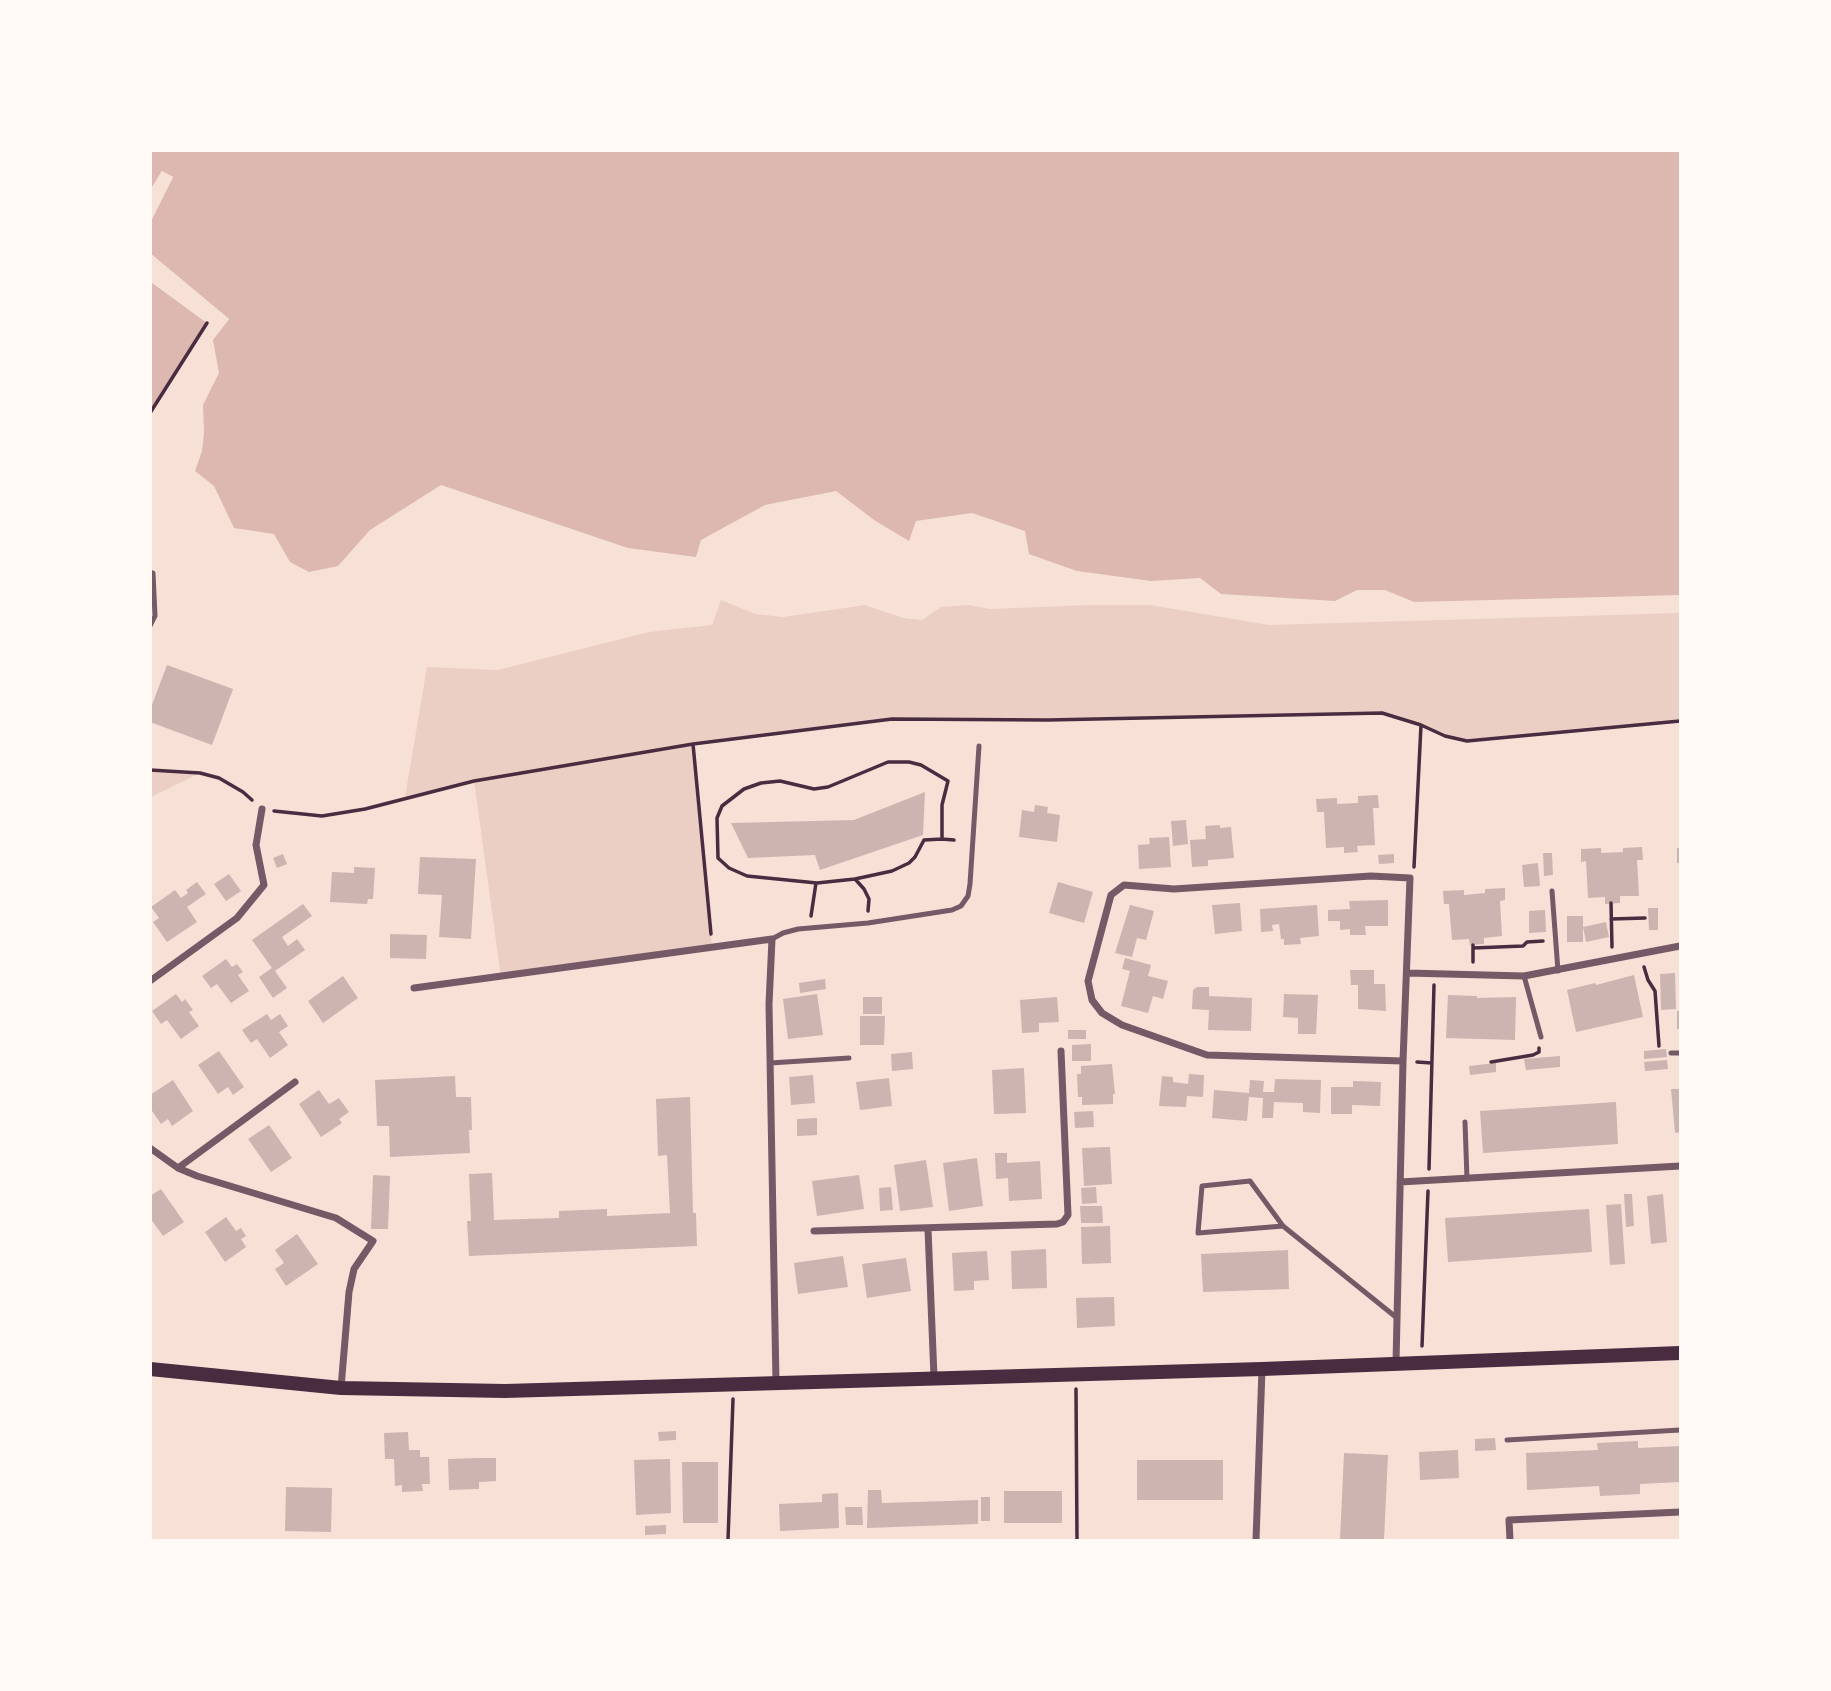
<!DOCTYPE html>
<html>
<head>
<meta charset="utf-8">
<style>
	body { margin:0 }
	#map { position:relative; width:1831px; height:1691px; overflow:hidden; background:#f7e1d7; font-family:"Times New Roman",serif }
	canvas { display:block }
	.frame { position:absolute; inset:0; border:152px solid #fffaf5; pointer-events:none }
</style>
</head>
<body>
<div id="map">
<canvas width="1831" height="1691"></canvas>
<div class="frame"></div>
</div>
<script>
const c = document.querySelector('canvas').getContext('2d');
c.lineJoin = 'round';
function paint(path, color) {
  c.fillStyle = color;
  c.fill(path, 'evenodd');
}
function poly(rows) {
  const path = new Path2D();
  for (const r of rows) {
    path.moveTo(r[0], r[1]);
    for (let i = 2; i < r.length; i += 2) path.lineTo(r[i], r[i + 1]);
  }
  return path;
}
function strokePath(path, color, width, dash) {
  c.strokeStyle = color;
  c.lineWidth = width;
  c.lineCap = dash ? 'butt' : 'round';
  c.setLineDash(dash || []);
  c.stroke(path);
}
paint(poly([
	[721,600,756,614,783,617,865,605,903,618,922,620,941,607,969,605,990,609,1089,605,1150,605,1269,625,1680,613,1680,721,1467,741,1445,736,1421,725,1382,713,1048,720,892,719,693,745,712,947,501,977,474,781,405,797,427,667,498,670,649,632,712,625],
	[151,770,200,773,151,797]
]), '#ebcfc5');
paint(poly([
	[151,150,1680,151,1680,595,1414,602,1385,590,1357,590,1335,601,1221,594,1200,578,1151,581,1077,571,1057,564,1029,554,1025,531,972,513,916,521,909,541,874,520,836,491,765,505,701,540,696,557,628,548,441,485,370,530,338,566,309,572,290,562,274,534,234,528,214,486,195,471,202,451,204,433,203,405,219,373,213,340,229,319,151,254,151,221,173,177,162,171,151,189],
	[151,282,207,323,151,413]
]), '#dcb8b0');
paint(poly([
	[162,171,173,177,151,221,150,213,168,178,164,175,151,192,151,189],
	[151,254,229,319,219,332,216,330,224,319,150,258],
	[150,279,209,320,210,325,151,282]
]), '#f7e1d7');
paint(poly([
	[167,665,233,689,212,745,150,722,150,710],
	[925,792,923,835,820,870,815,855,748,858,731,823,854,820],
	[1378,795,1379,808,1373,808,1375,845,1357,846,1358,852,1344,853,1344,847,1326,848,1324,812,1317,812,1316,799,1337,798,1337,804,1358,803,1358,796],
	[1035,805,1048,807,1047,813,1060,815,1057,842,1019,837,1022,810,1034,812],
	[1186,820,1188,844,1173,846,1171,821],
	[1220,825,1220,828,1231,827,1234,858,1208,860,1208,866,1192,867,1190,840,1206,839,1205,826],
	[1169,837,1171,867,1139,869,1138,845,1150,844,1149,838],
	[1642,847,1643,860,1637,860,1639,896,1620,896,1620,903,1605,904,1605,897,1588,898,1586,861,1581,862,1581,849,1601,848,1601,853,1623,852,1623,848],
	[1677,848,1680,848,1680,863,1677,863],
	[1543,853,1552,853,1553,875,1544,876],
	[283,854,287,864,277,868,273,858],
	[1394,854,1394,863,1379,864,1378,855],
	[420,857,476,859,471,939,439,937,442,895,418,894],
	[1538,863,1540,886,1524,887,1522,865],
	[354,867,375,868,373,899,368,899,367,904,330,902,332,872,354,873],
	[229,874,241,891,226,901,214,884],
	[197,882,206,894,187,907,197,922,167,942,153,922,159,918,151,907,175,890,181,898,188,893,186,890],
	[1058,882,1093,892,1084,923,1049,913],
	[1505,888,1505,900,1500,901,1502,936,1484,938,1484,944,1470,945,1469,939,1452,940,1449,904,1444,904,1443,891,1464,890,1464,895,1485,893,1485,889],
	[1388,900,1388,926,1365,926,1366,935,1350,935,1350,929,1340,930,1340,921,1328,921,1328,910,1350,909,1349,901],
	[1240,903,1242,931,1215,934,1212,905],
	[303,904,312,916,282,937,288,946,297,939,305,950,275,971,287,988,273,998,259,977,272,968,252,940],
	[1130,905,1154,911,1146,940,1137,938,1132,957,1115,953],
	[1317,905,1319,936,1300,938,1301,944,1284,945,1284,939,1281,939,1279,924,1272,925,1273,931,1261,932,1260,909],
	[1648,908,1658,908,1658,930,1649,930],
	[1545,910,1546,932,1529,933,1529,911],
	[1567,916,1583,916,1583,942,1567,942],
	[1606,922,1609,937,1586,942,1583,927],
	[390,934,427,935,426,959,390,958],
	[1125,958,1151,965,1148,976,1168,981,1163,999,1153,996,1148,1013,1121,1006,1130,971,1122,969],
	[226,959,232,967,237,964,243,972,238,975,249,991,231,1003,217,984,211,988,202,976],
	[1350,970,1374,970,1374,984,1385,984,1386,1011,1358,1009,1358,985,1351,985],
	[1675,973,1676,1009,1661,1010,1660,974],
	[1634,975,1643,1017,1576,1032,1567,990,1595,983,1596,985],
	[343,976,358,998,323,1023,308,1001],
	[825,979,826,989,800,993,799,983],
	[1197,987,1209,987,1209,996,1252,998,1251,1031,1208,1030,1209,1010,1192,1009,1193,990],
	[176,994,182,1002,185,999,193,1010,189,1012,199,1026,181,1039,167,1020,161,1024,152,1011],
	[817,994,823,1035,788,1039,783,999],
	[1284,994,1318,995,1316,1034,1298,1034,1298,1018,1283,1017],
	[1448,995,1477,996,1477,998,1516,997,1515,1040,1446,1038],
	[863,997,882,997,882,1014,863,1014],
	[1057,997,1059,1022,1039,1023,1039,1032,1022,1033,1020,1000],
	[1677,1011,1680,1011,1680,1029,1677,1029],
	[267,1014,271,1020,280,1014,288,1026,279,1032,288,1045,270,1058,257,1039,251,1043,242,1030],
	[860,1016,885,1016,884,1045,860,1045],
	[1068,1030,1086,1030,1086,1039,1068,1039],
	[1091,1044,1091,1061,1072,1061,1072,1045],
	[1666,1049,1667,1057,1644,1059,1644,1051],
	[219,1051,244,1087,233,1095,228,1087,218,1094,198,1065],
	[912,1052,913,1069,892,1071,891,1054],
	[1560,1056,1560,1067,1526,1070,1524,1059],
	[1667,1060,1668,1069,1645,1071,1644,1062],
	[1496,1063,1496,1072,1470,1075,1469,1066],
	[1112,1064,1115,1094,1113,1094,1113,1104,1082,1105,1082,1097,1078,1097,1077,1074,1081,1074,1081,1066],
	[1024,1068,1026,1113,994,1114,992,1070],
	[1189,1074,1204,1075,1203,1097,1187,1096,1186,1107,1159,1106,1162,1076,1173,1077,1173,1082,1188,1084],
	[813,1075,815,1103,791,1105,789,1077],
	[455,1076,456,1097,471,1097,472,1130,469,1130,470,1153,390,1157,389,1126,377,1126,375,1080],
	[889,1078,892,1106,860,1110,856,1082],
	[1275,1079,1321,1080,1320,1113,1303,1112,1303,1103,1274,1102,1273,1118,1262,1118,1263,1098,1249,1097,1247,1121,1212,1118,1214,1090,1249,1093,1250,1080,1264,1081,1263,1092,1274,1092],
	[173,1080,193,1111,172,1126,168,1119,161,1124,150,1108,150,1095],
	[1353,1081,1381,1082,1380,1106,1352,1105,1352,1114,1331,1114,1331,1087,1353,1087],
	[1671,1089,1680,1089,1680,1132,1675,1133],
	[319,1090,329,1104,339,1098,349,1112,339,1119,342,1123,321,1137,299,1104],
	[690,1097,693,1213,696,1213,697,1246,469,1256,467,1221,471,1221,469,1174,492,1173,494,1220,559,1218,559,1211,607,1209,607,1216,670,1213,667,1155,658,1156,656,1099],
	[1616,1102,1618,1144,1483,1153,1480,1111],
	[1093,1111,1094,1127,1075,1128,1074,1112],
	[817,1118,817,1135,797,1136,797,1119],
	[269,1125,292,1158,271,1172,248,1139],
	[1110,1147,1112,1184,1084,1186,1082,1148],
	[995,1153,1007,1153,1007,1163,1040,1161,1042,1199,1009,1201,1008,1178,996,1179],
	[977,1158,983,1206,949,1211,943,1163],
	[926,1160,933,1207,900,1211,894,1165],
	[373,1175,390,1176,388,1229,371,1229],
	[859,1175,864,1209,817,1216,812,1181],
	[891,1187,893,1210,880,1211,879,1188],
	[1096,1187,1097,1203,1082,1204,1081,1188],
	[161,1189,184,1222,163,1236,150,1218,150,1196],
	[1624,1194,1632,1194,1634,1226,1626,1227],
	[1663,1194,1667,1242,1651,1244,1647,1196],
	[1621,1204,1625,1264,1610,1265,1606,1205],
	[1080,1206,1102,1206,1103,1223,1081,1223],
	[1589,1209,1592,1252,1448,1262,1445,1218],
	[226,1217,236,1231,241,1228,246,1236,241,1239,246,1247,225,1262,205,1232],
	[1110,1226,1111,1263,1082,1264,1081,1227],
	[297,1234,318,1264,286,1286,275,1269,284,1263,275,1250],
	[1046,1249,1047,1288,1012,1289,1011,1251],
	[1288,1250,1289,1289,1203,1292,1201,1254],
	[987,1251,989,1280,974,1281,974,1290,954,1291,952,1253],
	[843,1256,848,1287,798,1294,794,1263],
	[906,1258,911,1291,867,1298,862,1264],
	[1114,1297,1115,1326,1077,1328,1076,1298],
	[676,1431,676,1440,659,1441,658,1432],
	[408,1432,409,1450,420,1450,420,1457,429,1457,430,1484,422,1484,423,1491,402,1492,402,1485,395,1486,394,1459,385,1459,384,1433],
	[1495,1438,1496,1450,1475,1451,1475,1439],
	[1638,1441,1638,1448,1680,1446,1680,1482,1640,1484,1640,1494,1600,1496,1599,1486,1527,1490,1526,1453,1598,1450,1597,1443],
	[1458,1450,1459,1478,1420,1480,1419,1452],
	[1344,1453,1388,1455,1384,1540,1340,1540],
	[479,1458,496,1458,496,1481,479,1482,479,1489,449,1490,448,1459],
	[670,1459,671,1513,636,1515,634,1460],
	[1137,1460,1223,1460,1223,1500,1137,1500],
	[682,1462,718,1462,718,1523,683,1523],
	[286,1487,332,1488,331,1532,285,1531],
	[868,1490,881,1490,882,1503,978,1500,978,1524,867,1528],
	[1004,1491,1062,1491,1062,1523,1004,1523],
	[838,1493,839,1528,780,1531,779,1504,822,1502,822,1494],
	[981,1497,990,1497,990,1521,981,1521],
	[845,1507,862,1507,863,1525,846,1525],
	[666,1525,666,1534,645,1535,645,1526]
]), '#ccb4b1');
strokePath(poly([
	[150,413,207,323],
	[693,744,711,934],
	[150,770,200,773,219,778,243,792,252,800],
	[274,811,322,816,365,809,474,781,693,744,892,719,1048,720,1382,713,1421,725,1445,736,1467,741,1680,721],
	[942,839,954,840],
	[1414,867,1421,725],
	[855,879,892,871,909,863,915,857,924,840,942,839,942,805,948,781,921,765,909,762,888,762,828,787,814,789,780,781,761,783,744,789,722,806,717,818,718,858,729,868,747,876,817,883,855,879,864,889,869,899,868,911],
	[1611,903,1612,947],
	[811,916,816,883],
	[1611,919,1645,918],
	[1473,948,1523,946,1527,942,1543,941],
	[1473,962,1473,945],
	[1644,967,1648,980,1655,991,1659,1046],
	[1417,1062,1432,1063],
	[1491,1062,1533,1055,1539,1052,1539,1048],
	[1429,1169,1434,985],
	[1422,1346,1428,1191],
	[1076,1389,1077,1540],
	[728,1540,733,1399]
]), '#4a2c40', 3.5);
strokePath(poly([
	[150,572,153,573,155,616,150,626],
	[1552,891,1558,971],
	[772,939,783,933,798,929,868,923,952,910,961,906,968,896,970,884,979,746],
	[1524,976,1541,1037],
	[1671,1053,1680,1053],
	[770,1063,849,1058],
	[1465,1122,1467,1179],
	[1283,1226,1250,1181,1202,1186,1198,1233,1283,1226,1397,1318],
	[1507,1440,1680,1430]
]), '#755966', 5);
strokePath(poly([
	[1407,973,1524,976,1680,946],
	[150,981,237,918,264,885,256,845,262,809],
	[414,988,772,939,769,1004,776,1382],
	[150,1148,178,1168,197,1176,336,1218,373,1241,354,1269,349,1292,341,1388],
	[178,1168,295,1082],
	[1400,1182,1680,1166],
	[928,1229,934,1377],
	[814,1231,1057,1224,1063,1222,1068,1215,1061,1051],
	[1396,1362,1403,1061,1410,878,1371,876,1174,889,1124,885,1111,895,1088,981,1092,1000,1102,1013,1122,1025,1207,1055,1403,1061],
	[1256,1540,1262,1369],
	[1510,1540,1509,1520,1680,1512]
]), '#755966', 7);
strokePath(poly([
	[150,1369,341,1388,505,1391,1262,1369,1680,1353]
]), '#4a2c40', 14);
</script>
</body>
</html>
